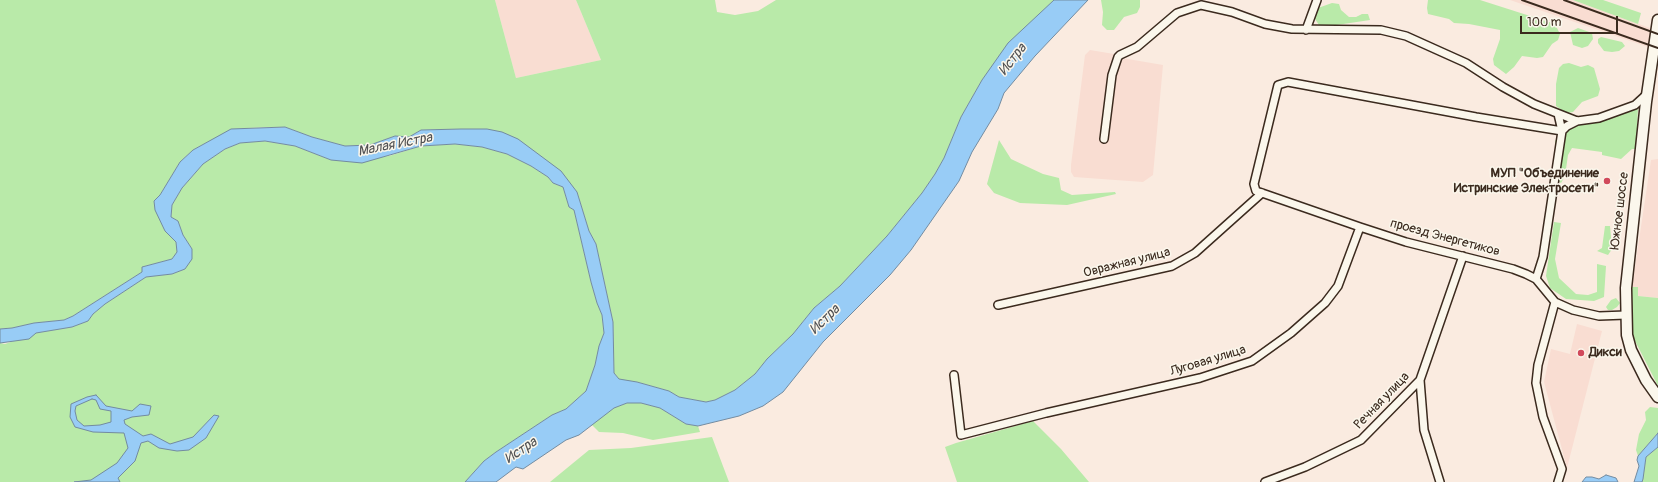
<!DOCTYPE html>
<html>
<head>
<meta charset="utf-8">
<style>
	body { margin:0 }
	#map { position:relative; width:1658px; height:482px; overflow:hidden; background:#faebe0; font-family:Pangolin,sans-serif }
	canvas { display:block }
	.scale { position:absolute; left:1520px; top:16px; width:98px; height:18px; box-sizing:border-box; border:2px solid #3b2a1e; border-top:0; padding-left:5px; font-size:12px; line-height:14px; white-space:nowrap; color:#3b2a1e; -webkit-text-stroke:3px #fbf7ec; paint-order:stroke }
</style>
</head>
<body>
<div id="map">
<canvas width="1658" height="482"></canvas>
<div class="scale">100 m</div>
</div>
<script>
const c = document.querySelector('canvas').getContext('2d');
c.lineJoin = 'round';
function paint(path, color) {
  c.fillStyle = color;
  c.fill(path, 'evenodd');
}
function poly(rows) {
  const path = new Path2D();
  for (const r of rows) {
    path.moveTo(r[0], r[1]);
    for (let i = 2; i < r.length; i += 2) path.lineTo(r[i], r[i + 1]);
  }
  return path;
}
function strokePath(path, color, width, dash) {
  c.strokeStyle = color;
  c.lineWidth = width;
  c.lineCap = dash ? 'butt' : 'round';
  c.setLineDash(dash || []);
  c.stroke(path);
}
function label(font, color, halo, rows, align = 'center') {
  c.font = font + ' Pangolin,sans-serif';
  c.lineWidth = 3;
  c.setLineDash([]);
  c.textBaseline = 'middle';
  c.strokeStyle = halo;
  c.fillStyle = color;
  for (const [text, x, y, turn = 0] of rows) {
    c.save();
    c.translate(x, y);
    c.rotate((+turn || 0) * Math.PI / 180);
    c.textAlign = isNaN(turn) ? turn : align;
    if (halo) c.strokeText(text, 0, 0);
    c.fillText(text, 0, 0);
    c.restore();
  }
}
paint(poly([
	[495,0,576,0,601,60,516,78],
	[1510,0,1573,0,1658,31,1658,70,1655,70,1657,50],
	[1090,50,1120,55,1118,57,1122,58,1163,65,1153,175,1143,182,1074,177,1071,172,1071,165,1085,55],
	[1658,159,1658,298,1638,296,1638,287,1632,287,1651,160],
	[1577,324,1602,331,1567,468,1544,382,1551,349,1570,354]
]), '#f9ddd2');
paint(poly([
	[0,0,495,0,516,78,601,60,576,0,715,0,717,12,735,15,758,11,776,0,1054,0,995,64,982,80,961,117,944,158,935,174,922,193,887,236,840,286,814,308,793,334,767,359,755,374,735,390,715,400,706,402,679,397,669,391,637,382,626,381,619,379,614,373,613,322,596,244,589,231,577,192,487,129,461,129,421,130,409,137,395,136,370,145,345,146,312,137,285,127,276,127,248,128,208,142,193,150,180,162,160,195,154,201,165,231,176,242,178,252,172,259,142,267,142,272,73,316,64,320,34,323,12,328,0,329],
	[1101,0,1140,0,1140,7,1137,13,1124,17,1114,30,1107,30,1102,25,1103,12],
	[1428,0,1480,0,1552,23,1557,28,1560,34,1558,40,1552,44,1543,57,1537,58,1522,56,1514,67,1506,74,1494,65,1493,59,1500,39,1500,30,1469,24,1454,23,1449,19,1428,14,1427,8],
	[1573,0,1603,0,1641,13,1638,24],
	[1332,3,1339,4,1341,10,1349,17,1356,17,1362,14,1368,14,1370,20,1330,26,1319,25,1315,19,1313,13,1318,8],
	[1578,28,1592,33,1593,39,1588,46,1582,48,1573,45,1570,32],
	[1601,37,1622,42,1625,46,1619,51,1612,52,1604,51,1598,43,1598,39],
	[1569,63,1581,67,1588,65,1594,68,1600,89,1598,96,1582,102,1573,112,1566,113,1556,106,1556,84,1559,68,1563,64],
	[1631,107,1638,108,1636,149,1632,149,1621,159,1602,155,1602,152,1572,148,1568,155,1565,176,1561,183,1556,179,1555,141,1567,124],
	[999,140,1011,159,1043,174,1059,178,1061,190,1072,195,1115,192,1116,194,1067,205,1020,203,994,193,987,184],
	[264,141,295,146,331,160,389,156,421,146,455,144,482,147,507,154,531,166,548,177,553,183,563,187,569,207,574,210,591,282,597,303,602,315,604,333,599,347,595,365,586,391,566,409,552,415,496,452,484,461,465,482,0,482,0,343,5,344,36,333,72,327,88,321,93,314,105,304,146,277,172,274,185,269,192,249,183,235,178,221,171,217,172,205,182,188,203,164,225,149,240,143],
	[1554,222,1561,223,1555,259,1559,278,1576,294,1588,295,1597,292,1597,264,1606,266,1604,297,1594,301,1566,299,1550,288,1546,276],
	[1605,226,1610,226,1612,249,1608,255,1597,251,1602,248],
	[1632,287,1638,287,1638,296,1658,298,1658,386,1632,335],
	[1616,298,1620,303,1617,307,1612,310,1608,310,1606,307,1611,300],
	[627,403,641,403,660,408,686,424,698,426,700,432,653,440,623,433,599,432,591,424,614,408],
	[1650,407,1658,408,1658,433,1638,456,1636,450,1639,434,1646,420,1645,412],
	[1033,421,1061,449,1089,482,957,482,945,447,956,443],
	[712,437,729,482,550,482,589,450,631,448],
	[1658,447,1658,482,1642,482,1646,457]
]), '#b9eaa9');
const water = poly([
	[1054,0,1088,0,1035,56,1004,93,998,109,972,152,959,181,911,250,890,275,823,342,783,392,763,406,739,416,698,426,686,424,660,408,641,403,627,403,614,408,579,435,566,440,523,469,516,467,496,482,465,482,484,461,496,452,552,415,566,409,586,391,595,365,599,346,604,333,602,315,597,303,591,282,574,210,569,207,563,187,553,183,548,177,531,166,507,154,482,147,455,144,421,146,362,163,331,160,295,146,265,141,240,143,225,149,203,164,182,188,172,205,171,217,178,221,183,235,192,249,192,259,185,269,172,274,146,277,105,304,93,314,88,321,72,327,36,333,29,339,0,343,0,329,12,328,34,323,64,320,73,316,142,272,142,267,172,259,177,252,176,242,165,231,155,210,154,201,160,195,180,162,193,150,231,129,285,127,312,137,345,146,370,145,395,136,409,137,421,130,461,129,487,129,502,132,518,139,561,171,577,192,589,231,596,244,613,322,614,373,619,379,637,382,669,391,679,397,706,402,715,400,735,390,755,374,767,359,793,334,814,308,840,286,887,236,922,193,935,174,944,158,961,117,982,80,1008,43,1054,0],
	[96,395,106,406,132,411,140,404,151,406,149,415,132,417,124,420,125,424,143,436,151,434,170,444,193,437,214,415,219,416,206,438,189,450,177,451,159,448,148,441,141,443,135,461,118,478,120,482,74,482,91,480,117,463,128,448,124,433,93,432,75,427,70,417,71,404,87,397,96,395],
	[92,399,96,400,100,409,111,411,111,422,100,425,84,426,77,420,75,411,76,406,92,399],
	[1658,433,1658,447,1646,457,1643,479,1642,482,1634,482,1639,466,1637,460,1638,456,1658,433],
	[1606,475,1616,478,1618,482,1582,482,1586,477,1592,477,1599,479,1606,475]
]);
paint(water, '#98ccf6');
strokePath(water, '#738ba0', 1);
const street = poly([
	[1306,30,1317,0],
	[1577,121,1567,126,1562,131,1476,117,1288,82,1278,85,1254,184,1256,191,1262,193,1360,227,1406,242,1513,269,1526,274,1536,279,1555,302,1573,310,1599,316,1626,315],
	[1104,139,1112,75,1118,57,1120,55,1137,47,1177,13,1201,5,1232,12,1265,24,1292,29,1381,30,1406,36,1466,63,1503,87,1534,104,1577,121,1599,118,1635,105,1647,94],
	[1536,279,1543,257,1562,131,1558,114],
	[1555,302,1538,365,1536,383,1543,417,1562,469,1558,482],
	[998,305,1172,266,1195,253,1262,193],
	[954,375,961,435,1046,413,1200,378,1252,361,1291,333,1325,303,1338,286,1360,227],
	[1420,380,1424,430,1440,482],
	[1265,482,1305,467,1361,440,1420,380,1463,256]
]);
const secondary = poly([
	[1658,20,1646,102,1626,288,1627,335,1631,350,1646,380,1658,397]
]);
strokePath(street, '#3b2a1e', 10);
strokePath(secondary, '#3b2a1e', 13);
strokePath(street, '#fbf7ec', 7);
strokePath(secondary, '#fbf7ec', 10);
strokePath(poly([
	[1522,0,1658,48],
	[1564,0,1658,34]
]), '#3b2a1e', 2);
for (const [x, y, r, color] of [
	[1607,181,4,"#d1495b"],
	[1581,353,4,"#d1495b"]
]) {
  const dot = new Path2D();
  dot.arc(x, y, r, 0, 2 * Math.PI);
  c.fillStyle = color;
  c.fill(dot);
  strokePath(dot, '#fbf7ec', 1.5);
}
label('bold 13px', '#3b2a1e', '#fbf7ec', [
	["МУП \"Объединение",1599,174],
	["Истринские Электросети\"",1599,189],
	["Дикси",1589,353,"left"]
], 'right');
label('13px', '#3b2a1e', '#fbf7ec', [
	["Южное шоссе",1620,211,-83],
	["проезд Энергетиков",1445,238,15],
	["Овражная улица",1127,263,-14],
	["Луговая улица",1208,361,-17],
	["Речная улица",1382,401,-46]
]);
label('italic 14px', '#525254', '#fbf7ec', [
	["Истра",1013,60,-52],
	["Малая Истра",395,145,-11],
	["Истра",825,320,-44],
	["Истра",521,451,-34]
]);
</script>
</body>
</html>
